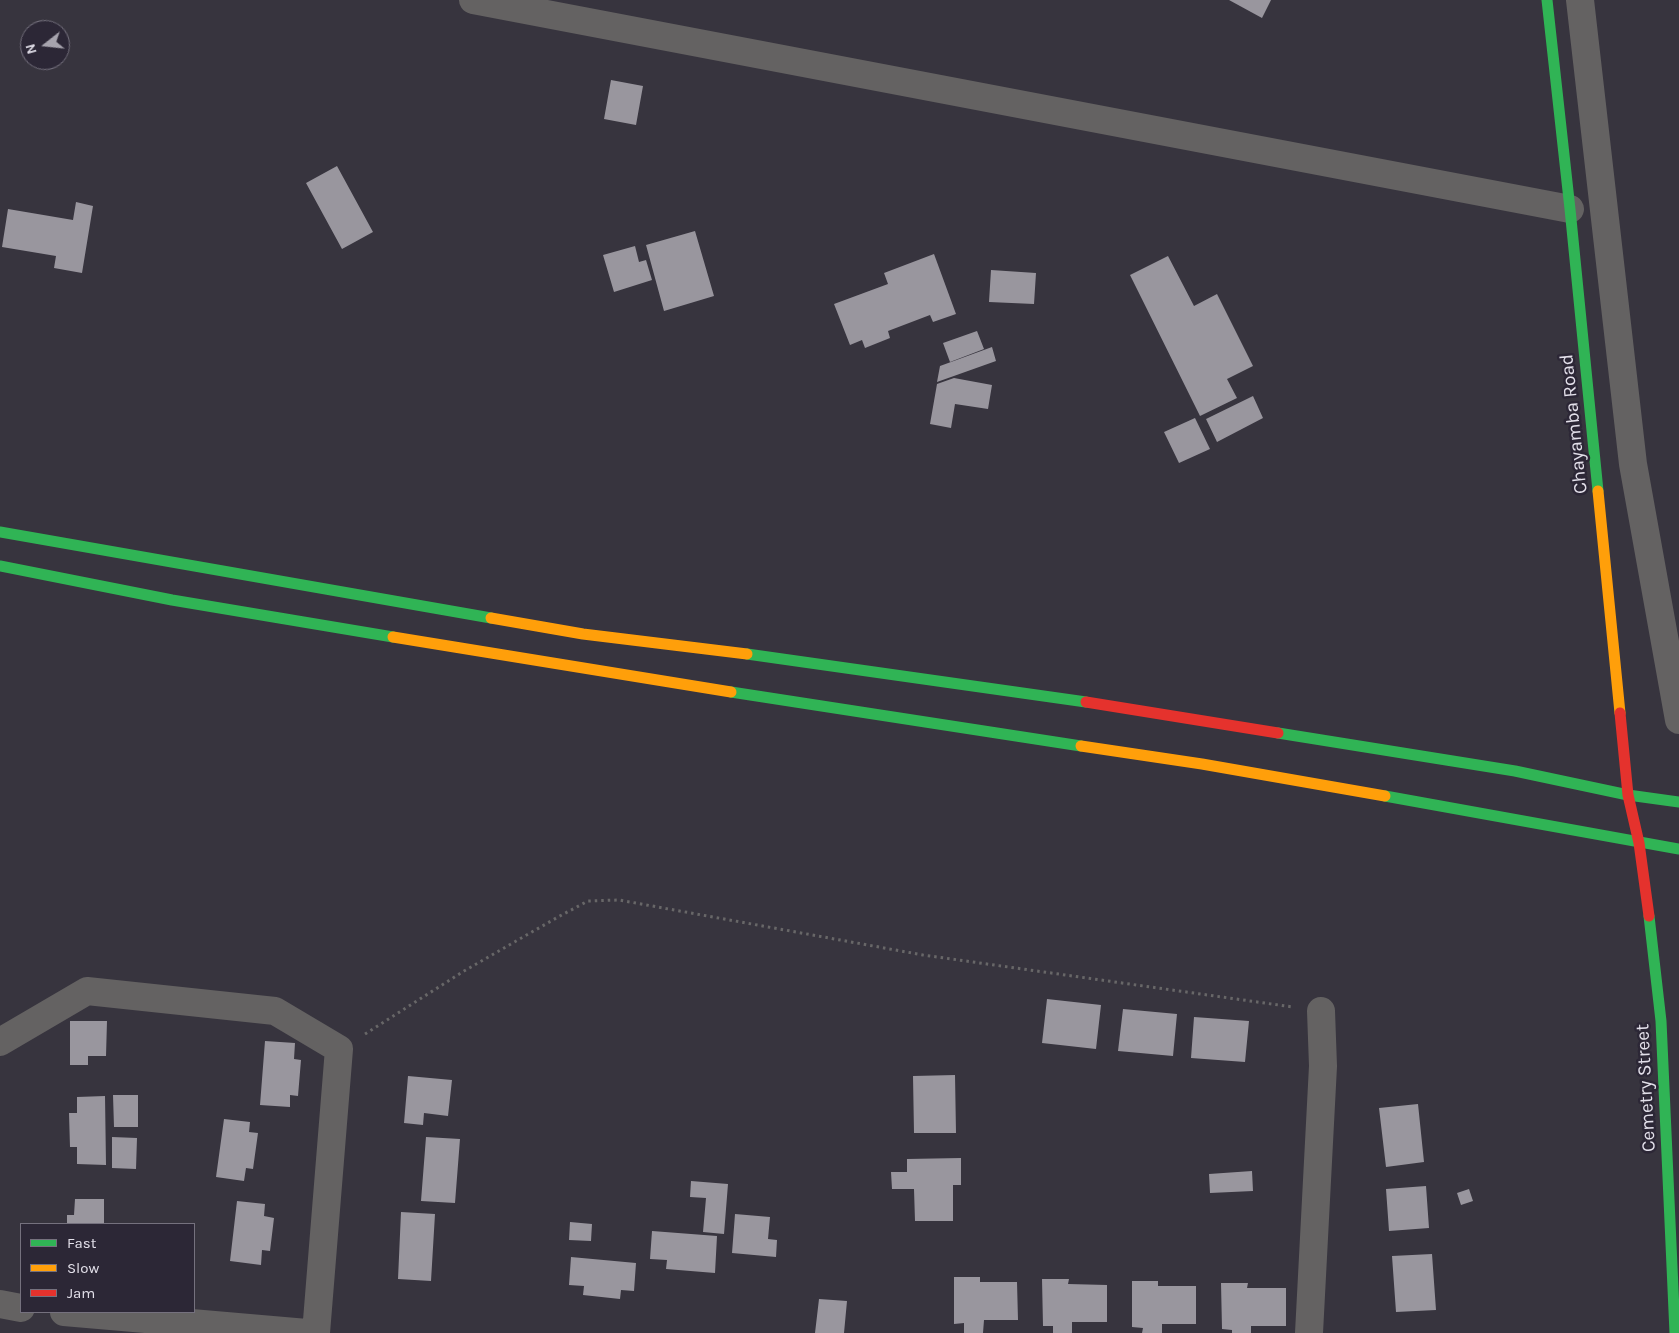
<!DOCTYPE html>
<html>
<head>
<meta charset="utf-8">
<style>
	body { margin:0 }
	#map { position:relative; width:1679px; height:1333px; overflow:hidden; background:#37343e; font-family:Karla,sans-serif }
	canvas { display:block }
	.legend { position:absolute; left:20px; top:1223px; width:175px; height:90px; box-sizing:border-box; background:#2c2736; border:1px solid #75717e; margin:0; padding:6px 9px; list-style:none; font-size:15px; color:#e3e0ea }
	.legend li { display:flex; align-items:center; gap:10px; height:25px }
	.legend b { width:25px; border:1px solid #75717e }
	.north { position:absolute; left:20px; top:20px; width:50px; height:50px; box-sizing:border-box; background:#2c2736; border:1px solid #75717e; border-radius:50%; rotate:254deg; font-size:14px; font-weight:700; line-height:20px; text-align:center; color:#e3e0ea }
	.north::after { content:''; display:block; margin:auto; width:18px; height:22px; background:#a7a4ae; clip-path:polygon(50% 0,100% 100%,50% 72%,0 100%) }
</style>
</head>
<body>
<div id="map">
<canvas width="1679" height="1333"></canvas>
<ul class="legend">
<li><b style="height:6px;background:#30b455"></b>Fast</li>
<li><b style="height:6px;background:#ff9f0a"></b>Slow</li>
<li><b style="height:6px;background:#e5322d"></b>Jam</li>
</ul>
<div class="north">N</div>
</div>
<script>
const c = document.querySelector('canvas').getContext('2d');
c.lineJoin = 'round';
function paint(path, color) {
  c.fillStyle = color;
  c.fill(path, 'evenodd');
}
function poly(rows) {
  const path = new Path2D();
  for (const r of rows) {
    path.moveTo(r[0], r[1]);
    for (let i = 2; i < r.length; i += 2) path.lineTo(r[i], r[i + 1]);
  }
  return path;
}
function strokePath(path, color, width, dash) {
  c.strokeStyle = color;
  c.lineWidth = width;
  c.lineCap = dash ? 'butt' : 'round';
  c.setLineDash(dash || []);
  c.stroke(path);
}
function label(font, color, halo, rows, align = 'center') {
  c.font = font + ' Karla,sans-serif';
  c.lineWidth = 5;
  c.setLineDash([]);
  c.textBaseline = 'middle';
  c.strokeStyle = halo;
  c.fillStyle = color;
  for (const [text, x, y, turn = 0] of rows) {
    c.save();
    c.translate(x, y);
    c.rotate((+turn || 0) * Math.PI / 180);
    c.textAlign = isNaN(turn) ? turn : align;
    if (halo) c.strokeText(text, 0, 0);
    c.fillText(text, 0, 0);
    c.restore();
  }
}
paint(poly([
	[1229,0,1271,0,1262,18],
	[611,80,643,86,636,125,604,119],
	[337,166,373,232,342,249,306,183],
	[76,202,93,206,82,273,54,268,56,256,2,247,8,209,73,220],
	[695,231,714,296,664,311,646,245],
	[635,246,639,262,646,260,652,280,614,292,603,255],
	[934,254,956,314,933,322,930,315,888,331,890,338,865,348,862,340,850,345,834,304,888,284,884,273],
	[1168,256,1194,306,1217,294,1253,366,1227,379,1237,398,1200,416,1130,275],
	[991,270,1036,273,1034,304,989,302],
	[977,331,984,349,950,362,943,343],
	[992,347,996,361,937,382,940,366],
	[954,378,992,385,988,409,955,404,951,428,930,424,937,384],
	[1253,396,1263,418,1217,442,1206,419],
	[1195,418,1210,449,1179,463,1164,432],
	[1047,999,1101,1005,1096,1049,1042,1043],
	[1123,1009,1177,1014,1173,1056,1118,1051],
	[1194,1017,1249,1021,1245,1062,1191,1058],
	[70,1021,107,1021,106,1056,88,1056,88,1065,70,1065],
	[265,1041,295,1043,294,1059,301,1060,298,1096,290,1095,290,1107,260,1105],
	[955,1075,956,1133,914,1133,913,1076],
	[408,1076,452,1080,448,1116,424,1113,423,1125,404,1123],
	[113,1095,138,1095,138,1127,114,1127],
	[105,1096,106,1165,77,1164,77,1147,70,1147,69,1113,77,1113,77,1097],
	[1418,1104,1424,1162,1386,1167,1379,1108],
	[224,1119,250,1122,249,1132,258,1133,253,1169,246,1168,244,1181,216,1177],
	[112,1137,137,1138,136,1169,112,1168],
	[426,1137,460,1139,455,1203,421,1201],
	[961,1158,961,1185,953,1185,953,1221,915,1221,914,1189,892,1189,891,1172,907,1172,907,1159],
	[1252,1171,1253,1191,1210,1193,1209,1174],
	[691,1181,728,1184,724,1234,703,1232,706,1198,690,1197],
	[1426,1186,1429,1228,1389,1231,1386,1189],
	[1469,1189,1473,1201,1461,1205,1457,1193],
	[75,1199,104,1199,104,1224,67,1224,67,1215,74,1215],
	[237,1201,265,1204,264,1216,274,1218,270,1251,262,1250,261,1265,230,1261],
	[401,1212,435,1214,431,1281,398,1279],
	[735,1214,770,1217,768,1239,777,1240,776,1257,732,1253],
	[570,1222,592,1224,591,1241,569,1240],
	[652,1231,717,1236,715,1273,666,1269,667,1260,650,1259],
	[1432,1254,1436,1310,1396,1312,1392,1256],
	[571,1257,636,1263,634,1291,621,1290,620,1299,583,1295,584,1286,569,1285],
	[954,1277,980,1277,980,1282,1017,1282,1018,1320,984,1320,983,1333,964,1333,964,1323,954,1324],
	[1042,1279,1069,1279,1068,1284,1107,1285,1107,1322,1072,1322,1072,1333,1053,1333,1053,1326,1043,1326],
	[1132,1281,1158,1281,1158,1286,1196,1286,1196,1324,1162,1324,1162,1333,1142,1333,1143,1328,1132,1327],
	[1221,1283,1248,1283,1247,1288,1286,1288,1286,1326,1251,1326,1251,1333,1232,1333,1232,1330,1222,1329],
	[819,1299,847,1301,844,1333,815,1333]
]), '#99969e');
strokePath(poly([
	[365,1034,464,971,558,917,588,901,619,900,923,955,1293,1007]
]), '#686768', 3, [2.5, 4]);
strokePath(poly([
	[473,0,1570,209],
	[1580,0,1633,464,1679,720],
	[0,1042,87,991,275,1011,339,1049,316,1333],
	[0,1304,21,1308],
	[64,1312,307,1333],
	[1309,1333,1323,1066,1321,1011]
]), '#646262', 28);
strokePath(poly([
	[1547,0,1570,209,1598,491],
	[0,532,491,618],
	[0,566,172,600,393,637],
	[747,654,1086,702],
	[731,692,1081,746],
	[1278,733,1515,771,1628,795,1679,802],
	[1385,796,1679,849],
	[1649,916,1661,1021,1675,1333]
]), '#30b455', 11);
strokePath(poly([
	[1598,491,1620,713],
	[491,618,583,634,747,654],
	[393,637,731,692],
	[1081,746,1202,764,1385,796]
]), '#ff9f0a', 11);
strokePath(poly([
	[1086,702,1278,733],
	[1620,713,1628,795,1639,843,1649,916]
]), '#e5322d', 11);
label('19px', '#e3e0ea', '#2c2736', [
	["Chayamba Road",1574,424,-96],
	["Cemetry Street",1646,1088,-93]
]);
</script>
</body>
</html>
